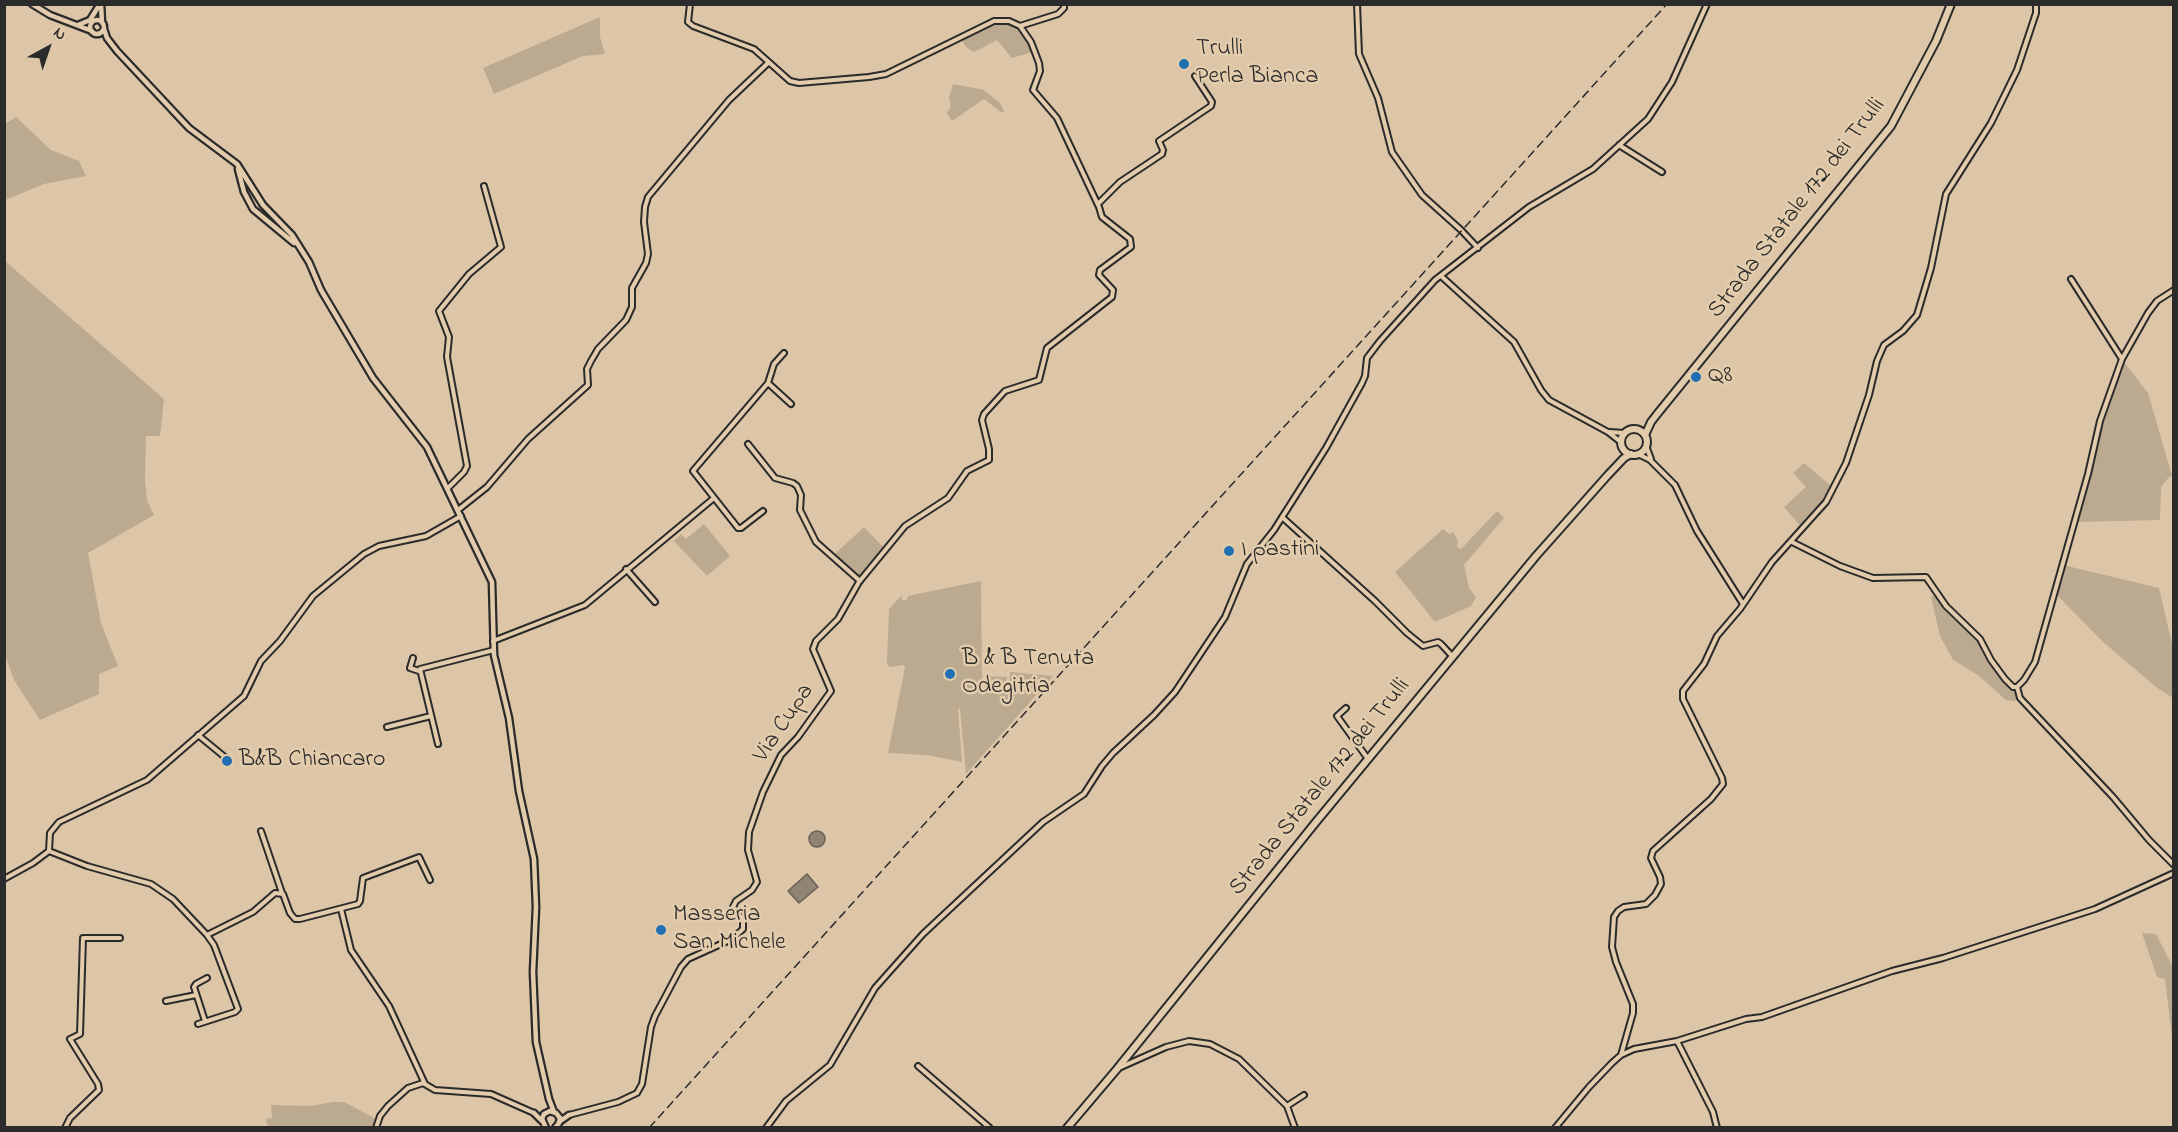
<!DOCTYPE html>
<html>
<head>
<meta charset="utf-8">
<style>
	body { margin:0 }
	#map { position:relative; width:2178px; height:1132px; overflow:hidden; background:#dcc6a7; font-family:"Indie Flower",sans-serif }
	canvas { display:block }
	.frame { position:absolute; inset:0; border:6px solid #2b2b2b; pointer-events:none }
	.north { position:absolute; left:18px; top:18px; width:60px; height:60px; -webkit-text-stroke:4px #e3ccac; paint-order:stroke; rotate:40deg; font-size:16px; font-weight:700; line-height:24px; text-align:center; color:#2b2b2b }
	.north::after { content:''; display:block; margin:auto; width:21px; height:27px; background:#2b2b2b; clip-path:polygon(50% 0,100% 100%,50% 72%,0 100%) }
</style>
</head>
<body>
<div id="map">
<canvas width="2178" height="1132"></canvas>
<div class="frame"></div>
<div class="north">N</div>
</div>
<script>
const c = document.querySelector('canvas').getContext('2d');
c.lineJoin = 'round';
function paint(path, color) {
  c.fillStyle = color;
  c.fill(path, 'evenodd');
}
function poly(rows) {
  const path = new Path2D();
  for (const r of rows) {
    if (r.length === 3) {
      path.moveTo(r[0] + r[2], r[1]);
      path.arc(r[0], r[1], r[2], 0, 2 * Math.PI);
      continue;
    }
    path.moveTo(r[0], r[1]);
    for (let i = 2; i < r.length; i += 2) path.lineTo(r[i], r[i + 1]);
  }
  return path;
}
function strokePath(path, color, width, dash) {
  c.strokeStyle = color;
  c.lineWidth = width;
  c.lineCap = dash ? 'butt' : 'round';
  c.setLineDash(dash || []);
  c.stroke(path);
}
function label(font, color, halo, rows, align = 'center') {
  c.font = font + ' "Indie Flower",sans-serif';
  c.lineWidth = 5;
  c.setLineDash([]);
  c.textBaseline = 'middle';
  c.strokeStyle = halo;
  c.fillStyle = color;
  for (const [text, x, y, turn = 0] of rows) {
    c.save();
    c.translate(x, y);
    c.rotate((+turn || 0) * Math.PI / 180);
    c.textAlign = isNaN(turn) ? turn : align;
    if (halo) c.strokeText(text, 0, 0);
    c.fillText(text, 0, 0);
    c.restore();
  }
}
paint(poly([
	[600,17,600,37,605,54,583,56,494,94,483,68],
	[1002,20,1021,31,1032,52,1012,58,997,40,974,52,966,47,961,39],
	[953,84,984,90,1000,103,1004,111,1002,113,984,99,952,121,947,113,951,107,949,97],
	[16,117,51,150,79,161,86,176,44,184,5,200,5,124],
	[5,261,164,399,160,436,146,436,145,481,147,500,154,515,88,553,101,623,118,666,99,674,99,694,40,720,14,680,5,655],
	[2124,362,2148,393,2172,476,2169,477,2161,487,2160,520,2076,522,2101,422],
	[1804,463,1831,486,1824,501,1802,528,1784,507,1806,487,1793,473],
	[1497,511,1504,518,1464,565,1469,588,1476,597,1471,606,1435,622,1395,572,1443,529,1449,534,1453,532,1458,541,1457,547,1461,549],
	[704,524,730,556,707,576,674,541,681,534,686,539],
	[864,527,883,547,859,576,835,554],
	[2063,565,2159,588,2173,648,2173,698,2156,687,2102,641,2056,594],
	[981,581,982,690,1009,691,1010,672,1053,676,966,774,960,709,958,709,962,762,927,755,888,753,905,667,903,665,890,667,887,664,889,609,902,595,902,600,907,600,908,596],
	[1936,594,1971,632,1986,653,1994,669,2019,698,2015,701,2006,700,1978,675,1953,660,1940,636,1931,597],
	[985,676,1007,677,1006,687,985,686],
	[2142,933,2156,934,2173,967,2173,1046,2165,979,2157,977],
	[333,1102,344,1102,376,1119,375,1128,268,1127,266,1119,272,1118,271,1105,312,1106]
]), '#bba990');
const water = poly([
	[817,839,8],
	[807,874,818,887,799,903,788,891,807,874]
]);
paint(water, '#918472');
strokePath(water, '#686056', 1.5);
const minor = poly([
	[1357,4,1359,54,1378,98,1392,152,1422,195,1461,230,1478,248],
	[1020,26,1058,14,1064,8,1064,4],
	[1619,145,1662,172],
	[1098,204,1120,182,1162,154,1163,150,1159,141,1211,106,1212,102,1195,76],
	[1441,276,1514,342,1541,390,1549,400,1608,432,1622,443],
	[2071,279,2122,359],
	[768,383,791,404],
	[1609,432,1625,433],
	[748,444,775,478,793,483,797,486,801,495,800,510,816,542,860,581],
	[1646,446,1651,459],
	[1638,454,1650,460,1675,485,1697,531,1743,604],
	[448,488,464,472,467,466,447,357,449,337,439,311,469,274,501,247,484,186],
	[458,510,487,487,528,439,588,385,587,369,591,361,598,349,626,320,632,307,632,288,646,263,648,254,644,222,645,207,648,197,729,100,768,63],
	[763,511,741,528,738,528,693,471,768,383,774,364,784,353],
	[1282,517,1375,601,1407,633,1423,646,1438,642,1441,644,1453,657],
	[1792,542,1840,566,1873,578,1926,577,1946,606,1980,639,1991,660,2005,679,2013,687,2017,687,2020,698,2113,797,2149,840,2174,865],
	[626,569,655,602],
	[493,641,585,605,714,498],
	[413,658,410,668,419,671],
	[2017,687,2024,680,2035,662,2088,474,2100,421,2122,359,2148,313,2157,301,2174,290],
	[1346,708,1337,716,1368,759],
	[387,727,431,716],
	[198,735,226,758],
	[438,744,420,669,494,650],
	[261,831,282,893],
	[49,851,87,866,151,884,173,899,207,935,214,945,238,1009,235,1012,198,1024],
	[4,879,33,863,49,851,50,833,59,822,147,780,244,696,261,661,280,641,313,596,364,554,379,546,426,536,461,516],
	[341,909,351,950,389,1006,425,1084],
	[207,935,253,912,275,893,283,894,290,913,295,919,300,919,358,904,360,901,363,878,419,857,430,880],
	[166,1001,196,995],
	[205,1021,194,987,196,984,207,978],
	[1677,1041,1713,1112,1717,1128],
	[1621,1055,1633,1013,1633,1004,1616,962,1612,947,1614,917,1618,911,1624,907,1646,904,1655,895,1661,884,1660,877,1651,858,1653,851,1711,799,1723,784,1722,778,1683,699,1683,691,1704,664,1717,636,1740,609,1772,562,1826,502,1846,463,1869,395,1877,361,1884,345,1903,331,1917,315,1931,268,1946,194,1991,123,2017,70,2036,13,2036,4],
	[918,1066,990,1128],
	[1121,1067,1166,1047,1189,1041,1210,1044,1239,1059,1287,1106,1304,1095],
	[1287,1106,1295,1128],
	[569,1115,618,1102,637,1093,642,1084,651,1027,655,1016,681,967,688,959,732,939,743,929,743,920,733,907,736,901,752,890,757,882,748,850,749,832,763,792,781,755,798,737,831,691,813,649,816,641,838,619,859,582,905,526,948,498,967,471,989,460,989,449,982,420,984,414,1005,391,1039,380,1047,348,1112,297,1113,290,1099,275,1100,270,1131,247,1130,239,1102,217,1099,207,1057,118,1033,90,1040,71,1039,63,1031,42,1020,26,1009,21,994,21,886,74,869,77,799,83,790,81,754,49,693,26,688,22,690,4],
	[65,1128,70,1118,99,1090,98,1084,70,1039,80,1034,83,938,120,938],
	[376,1128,380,1116,388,1106,408,1088,423,1083,435,1090,491,1094,534,1113],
	[766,1128,786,1101,830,1065,875,988,923,934,1043,822,1084,794,1102,766,1113,753,1154,715,1175,692,1225,617,1247,564,1274,530,1326,448,1362,383,1365,376,1367,358,1380,341,1435,280,1529,207,1593,169,1648,119,1672,82,1707,4],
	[1555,1128,1589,1087,1612,1063,1621,1055,1634,1049,1677,1041,1746,1019,1762,1017,1892,971,1943,958,2064,919,2095,909,2174,873]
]);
const tertiary = poly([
	[32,4,50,15,92,31],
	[101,4,102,23],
	[97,27,7],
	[78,25,90,20,100,4],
	[104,29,107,38,117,51,189,128,237,164,263,205,292,235,309,262,321,290,373,378,427,447,492,582,494,655,509,718,519,791,534,859,536,907,533,972,536,1042,549,1099,554,1112],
	[238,169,244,192,253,209,294,243],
	[534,1113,542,1121],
	[559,1122,569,1115],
	[546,1128,542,1119,544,1114,550,1111,556,1113,560,1118,559,1123,555,1128]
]);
const primary = poly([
	[1634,442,13],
	[1645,435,1651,422,1658,413,1891,126,1936,41,1951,4],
	[1067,1128,1117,1069,1316,822,1536,556,1607,476,1624,458,1631,454]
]);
strokePath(minor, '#2b2b2b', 8);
strokePath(tertiary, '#2b2b2b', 9);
strokePath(primary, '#2b2b2b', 10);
strokePath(minor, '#e3ccac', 4);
strokePath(tertiary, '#e3ccac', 4.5);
strokePath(primary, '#e3ccac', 6);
strokePath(poly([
	[649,1128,1667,4]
]), '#2b2b2b', 1.5, [9, 4.5]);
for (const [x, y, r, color] of [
	[1184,64,6,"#1f6fb2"],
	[1696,377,6,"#1f6fb2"],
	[1229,551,6,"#1f6fb2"],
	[950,674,6,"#1f6fb2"],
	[227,761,6,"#1f6fb2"],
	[661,930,6,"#1f6fb2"]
]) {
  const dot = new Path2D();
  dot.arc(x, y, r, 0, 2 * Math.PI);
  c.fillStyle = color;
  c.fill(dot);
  strokePath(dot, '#e3ccac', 2);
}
label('24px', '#2b2b2b', '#e3ccac', [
	["Trulli",1196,50],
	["Perla Bianca",1196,78],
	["Q8",1708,377],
	["I pastini",1241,551],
	["B & B Tenuta",962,660],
	["Odegitria",962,688],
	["B&B Chiancaro",239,761],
	["Masseria",673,916],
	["San Michele",673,944]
], 'left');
label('24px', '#2b2b2b', '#e3ccac', [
	["Strada Statale 172 dei Trulli",1798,209,-52],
	["Via Cupa",785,724,-56],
	["Strada Statale 172 dei Trulli",1321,788,-51]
]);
</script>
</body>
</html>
